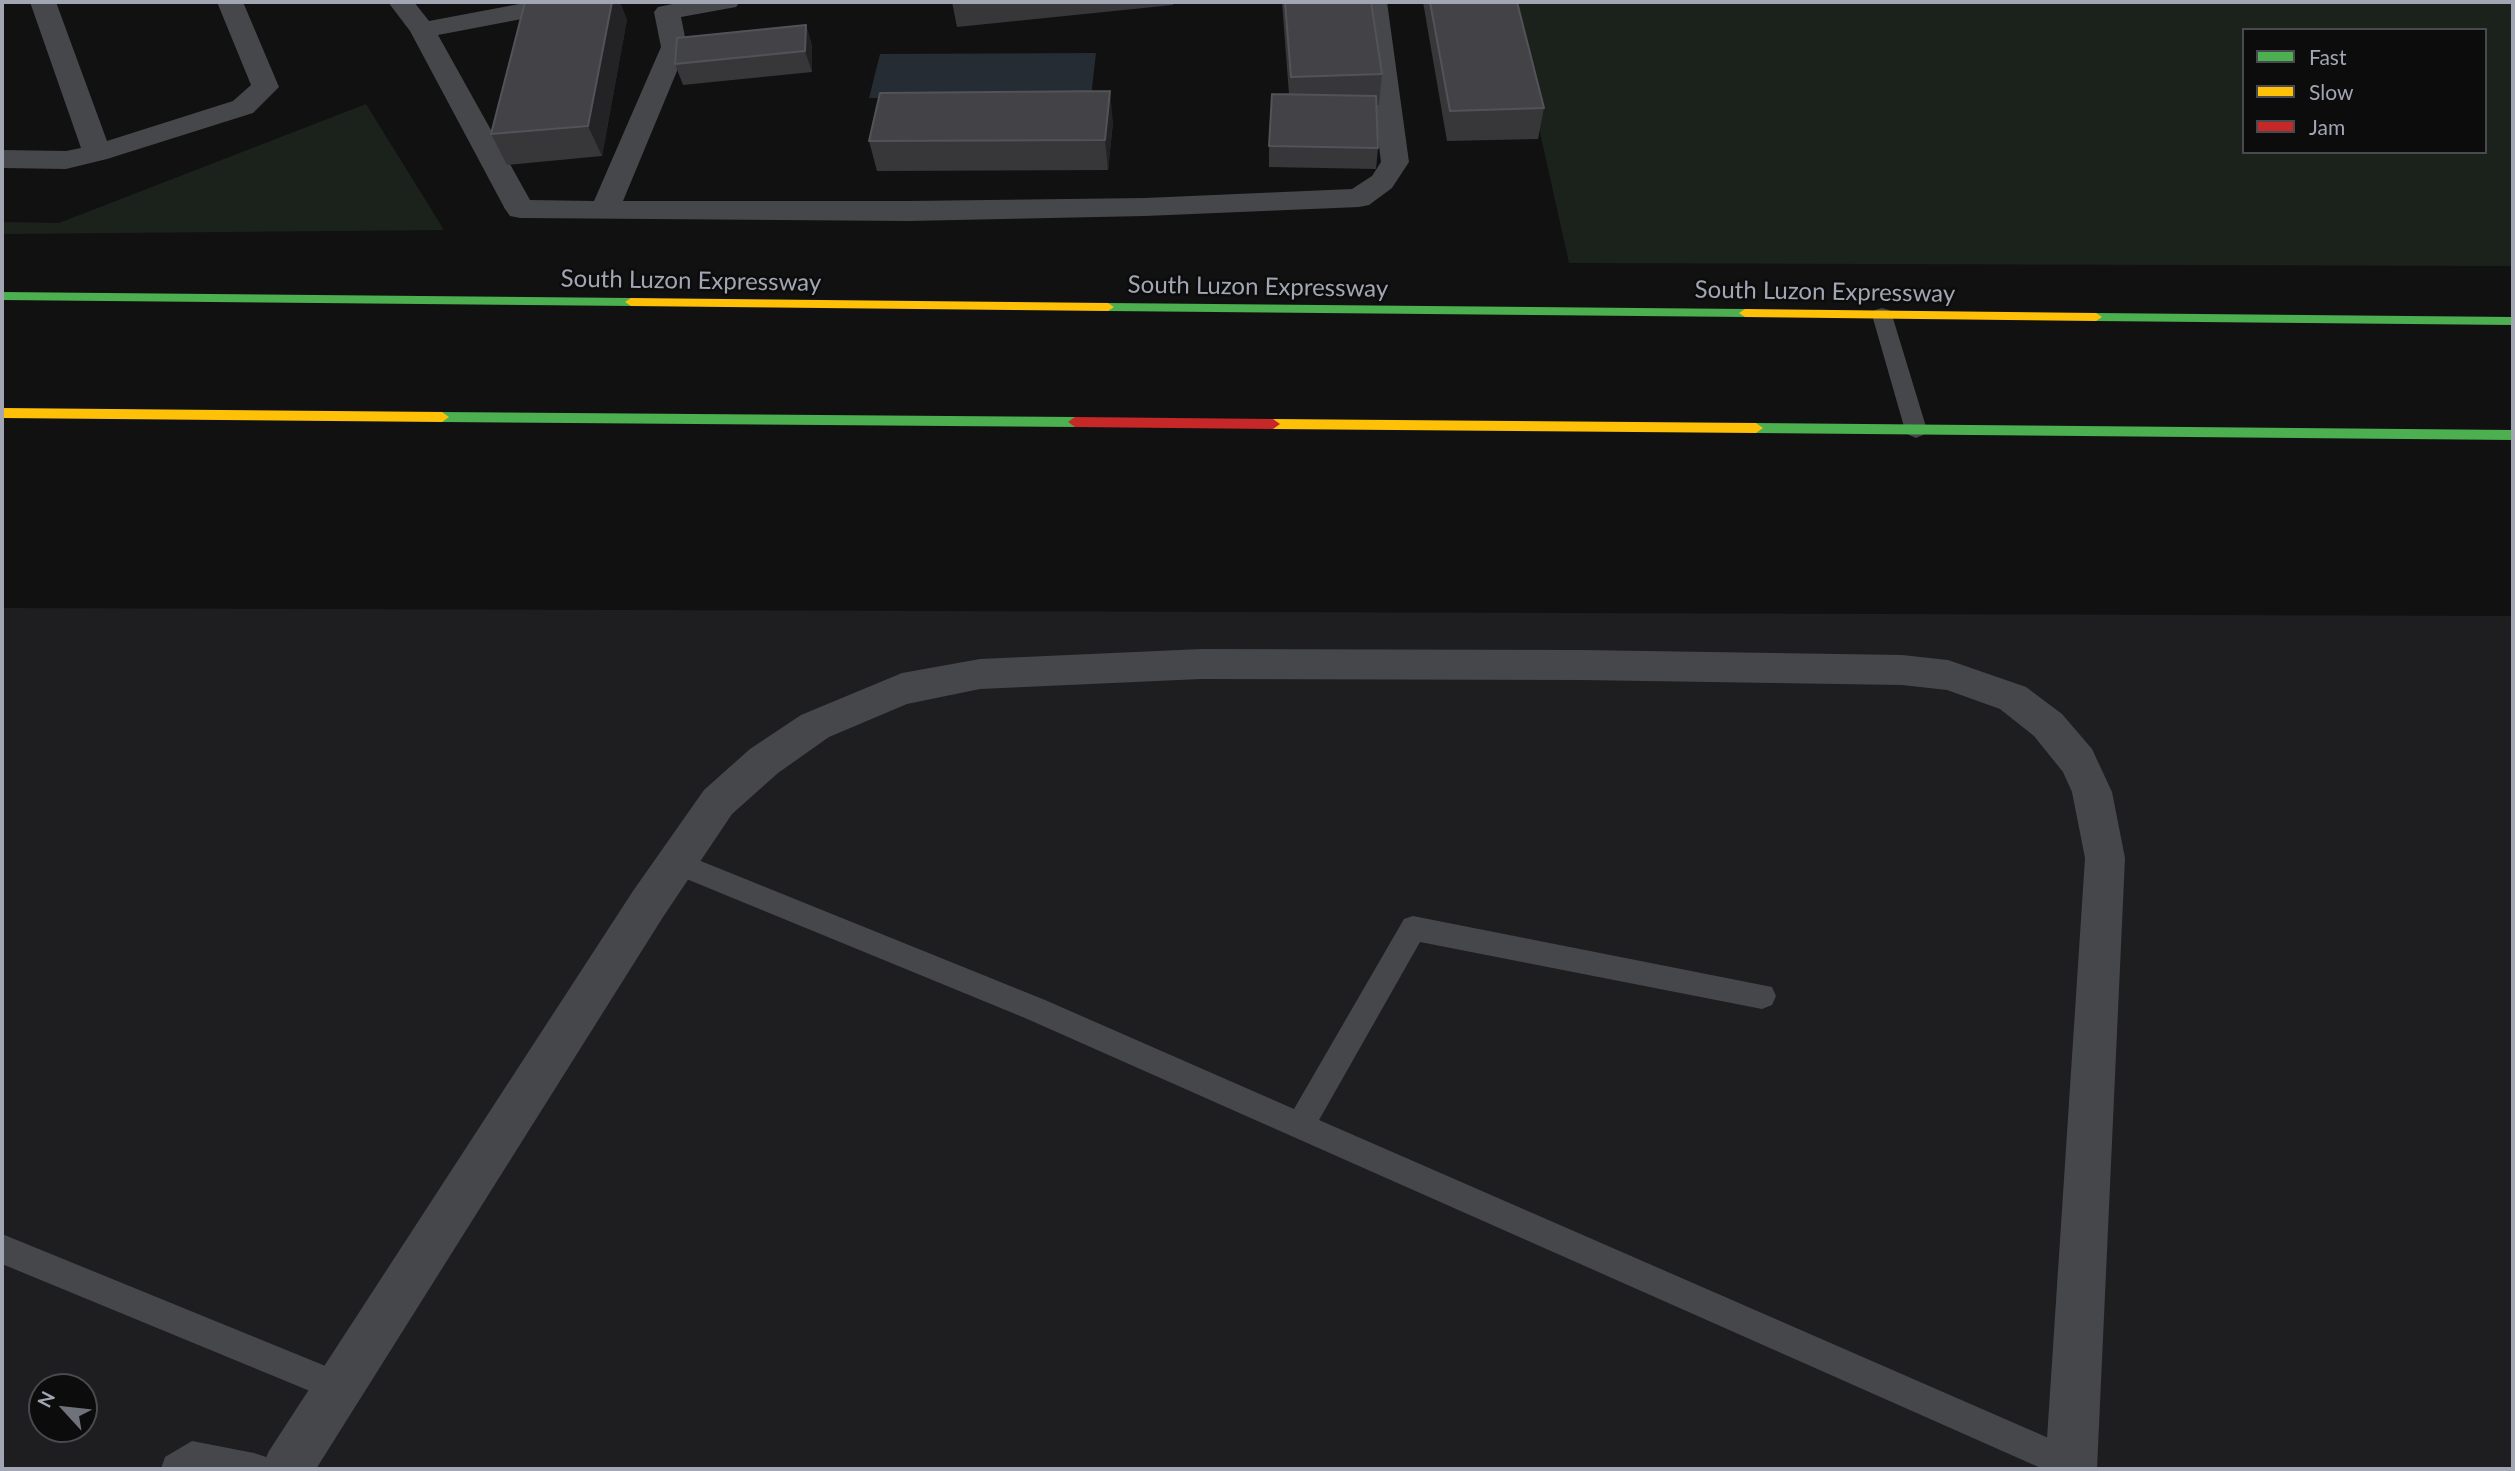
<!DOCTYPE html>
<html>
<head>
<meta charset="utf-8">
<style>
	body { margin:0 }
	#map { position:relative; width:2515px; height:1471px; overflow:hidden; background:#111112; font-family:Lato,sans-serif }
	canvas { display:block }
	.frame { position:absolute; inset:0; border:4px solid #a2a6b3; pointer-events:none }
	.legend { position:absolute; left:2242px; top:28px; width:245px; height:126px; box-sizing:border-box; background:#0c0c0d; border:2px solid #484a4f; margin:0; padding:9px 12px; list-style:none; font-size:21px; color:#a2a6b3 }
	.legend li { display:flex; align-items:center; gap:14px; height:35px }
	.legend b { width:35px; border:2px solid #484a4f }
	.north { position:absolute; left:28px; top:1373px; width:70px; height:70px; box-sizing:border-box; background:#0c0c0d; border:2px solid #484a4f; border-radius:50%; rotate:297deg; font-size:19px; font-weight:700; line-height:28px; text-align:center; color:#a2a6b3 }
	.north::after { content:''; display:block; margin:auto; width:24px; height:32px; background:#6f727b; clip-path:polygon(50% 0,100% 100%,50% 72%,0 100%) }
</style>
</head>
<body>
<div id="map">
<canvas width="2515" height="1471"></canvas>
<div class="frame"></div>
<ul class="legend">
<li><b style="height:9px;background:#4caf50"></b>Fast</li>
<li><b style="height:9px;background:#ffc107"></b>Slow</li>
<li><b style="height:9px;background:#c62828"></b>Jam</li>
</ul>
<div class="north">N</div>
</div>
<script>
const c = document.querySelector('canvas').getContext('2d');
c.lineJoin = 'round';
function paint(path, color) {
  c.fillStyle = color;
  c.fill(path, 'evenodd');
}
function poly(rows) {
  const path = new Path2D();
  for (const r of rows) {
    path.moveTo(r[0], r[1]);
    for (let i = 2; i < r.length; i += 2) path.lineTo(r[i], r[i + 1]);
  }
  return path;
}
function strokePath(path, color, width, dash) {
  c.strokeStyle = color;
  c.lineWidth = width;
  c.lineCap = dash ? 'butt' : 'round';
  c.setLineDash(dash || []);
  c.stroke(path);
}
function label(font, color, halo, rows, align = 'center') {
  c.font = font + ' Lato,sans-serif';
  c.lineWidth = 5;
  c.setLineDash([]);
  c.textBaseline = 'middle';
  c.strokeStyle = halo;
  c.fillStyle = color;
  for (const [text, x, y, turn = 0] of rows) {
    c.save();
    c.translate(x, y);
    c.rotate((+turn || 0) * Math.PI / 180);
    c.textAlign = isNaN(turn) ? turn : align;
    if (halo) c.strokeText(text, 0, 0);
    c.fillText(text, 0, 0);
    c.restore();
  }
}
paint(poly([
	[2,608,2513,616,2513,1469,2,1469],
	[42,1387,84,1387,84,1429,42,1429]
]), '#1e1e20');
paint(poly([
	[1511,2,2513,2,2513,266,1569,263],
	[2244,30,2485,30,2485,152,2244,152],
	[366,104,444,230,2,234,2,222,59,223]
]), '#1b221c');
paint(poly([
	[1096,53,1091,97,869,98,880,54]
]), '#252c33');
paint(poly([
	[1882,308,1889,310,1892,315,1927,430,1923,435,1916,438,1909,435,1905,430,1872,315,1875,310,1882,308],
	[676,851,1045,1000,1294,1109,1404,919,1413,916,1772,987,1776,996,1772,1005,1762,1009,1420,942,1319,1120,2083,1453,2087,1465,2086,1469,2043,1469,1025,1018,667,871,663,863,667,855,676,851],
	[2,1234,350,1376,355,1387,350,1398,339,1403,2,1264,2,1234],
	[192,1441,254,1453,266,1457,270,1469,161,1469,165,1457,192,1441]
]), '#46474a');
paint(poly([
	[30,2,56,2,107,141,233,101,251,85,217,2,243,2,279,87,253,113,107,159,66,169,2,168,2,150,66,151,81,148,30,2],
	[388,2,414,2,429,21,530,2,582,2,578,7,569,10,438,35,530,200,594,201,661,47,654,12,658,7,682,2,740,2,736,7,681,17,687,47,623,201,909,201,1145,198,1352,189,1372,176,1381,162,1361,2,1387,2,1409,162,1392,188,1369,205,1359,207,1145,216,909,221,520,218,510,216,505,209,410,31,388,2],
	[1201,649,1582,650,1902,655,1948,660,2026,687,2062,714,2092,749,2112,792,2125,858,2097,1469,2045,1469,2085,858,2072,792,2063,772,2034,736,2000,709,1947,690,1902,685,1582,680,1201,679,980,689,907,704,829,737,778,773,732,814,663,917,316,1469,261,1469,269,1451,633,891,704,790,750,749,801,715,902,673,980,659,1201,649]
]), '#46474a');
paint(poly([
	[2,292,631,298,637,302,631,306,2,300,2,292],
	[1108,303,1745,309,1751,313,1745,317,1108,311,1102,307,1108,303],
	[2096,313,2513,317,2513,325,2096,321,2090,317,2096,313],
	[442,412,1075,417,1082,422,1075,427,442,422,435,417,442,412],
	[1756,423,2513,430,2513,440,1756,433,1749,428,1756,423]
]), '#4caf50');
paint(poly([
	[631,298,1108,303,1114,307,1108,311,631,306,625,302,631,298],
	[1745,309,2096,313,2102,317,2096,321,1745,317,1739,313,1745,309],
	[2,408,442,412,449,417,442,422,2,418,2,408],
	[1273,419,1756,423,1763,428,1756,433,1273,429,1266,424,1273,419]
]), '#ffc107');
paint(poly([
	[1075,417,1273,419,1280,424,1273,429,1075,427,1068,422,1075,417]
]), '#c62828');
paint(poly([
	[952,2,1173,2,1173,5,957,27],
	[1282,2,1371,2,1382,74,1379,105,1377,105,1378,148,1376,169,1269,167,1269,146,1289,94],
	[1423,2,1517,2,1544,108,1538,139,1447,141],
	[627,19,602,156,507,165,491,134],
	[806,25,812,46,812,72,683,85,675,64],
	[1113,122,1108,170,877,171,869,141]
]), '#37373a');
paint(poly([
	[612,2,620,2,627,19,602,156,588,126],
	[806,25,812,46,812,72,805,51],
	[1110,91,1113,122,1108,170,1105,140]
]), '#232325');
const building = poly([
	[525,2,612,2,588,126,491,134,525,2],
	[1285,2,1371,2,1382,74,1291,77,1285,2],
	[1430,2,1517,2,1544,108,1450,111,1430,2],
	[806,25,805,51,675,64,677,38,806,25],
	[1110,91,1105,140,869,141,880,93,1110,91],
	[1272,94,1376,96,1378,148,1269,146,1272,94]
]);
paint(building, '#434347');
strokePath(building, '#525358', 2);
label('24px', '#a2a6b3', '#0c0c0d', [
	["South Luzon Expressway",691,281,1],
	["South Luzon Expressway",1258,287,1],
	["South Luzon Expressway",1825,292,1]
]);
</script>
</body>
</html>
